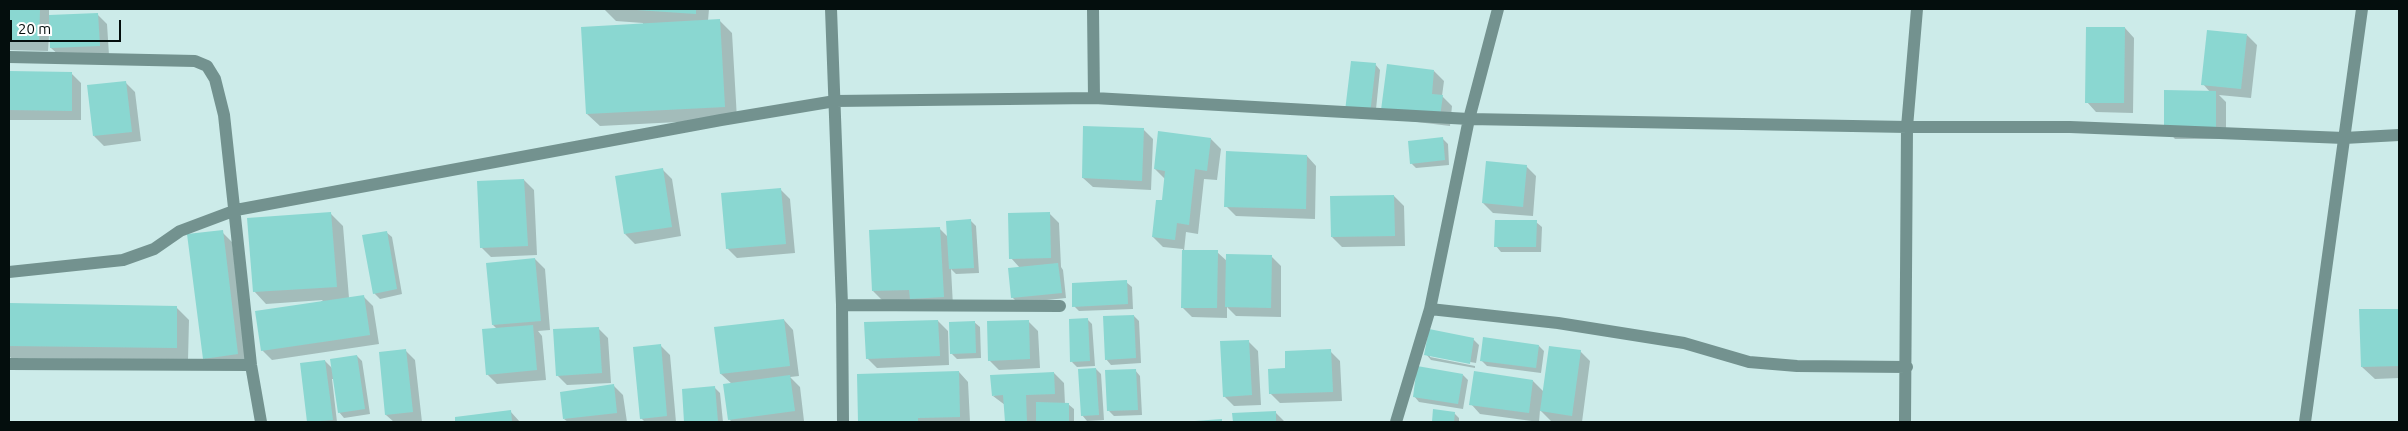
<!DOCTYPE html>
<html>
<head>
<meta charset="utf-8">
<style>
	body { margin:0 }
	#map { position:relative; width:2408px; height:431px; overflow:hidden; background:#ccebe9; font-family:Ubuntu,sans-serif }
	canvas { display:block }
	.frame { position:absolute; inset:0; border:10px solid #040e0d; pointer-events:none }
	.scale { position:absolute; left:10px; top:20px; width:111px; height:22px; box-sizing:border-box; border:2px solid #040e0d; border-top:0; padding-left:6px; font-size:15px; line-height:18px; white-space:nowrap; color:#040e0d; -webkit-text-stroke:4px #fff; paint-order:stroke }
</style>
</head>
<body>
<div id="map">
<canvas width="2408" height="431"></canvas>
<div class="frame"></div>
<div class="scale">20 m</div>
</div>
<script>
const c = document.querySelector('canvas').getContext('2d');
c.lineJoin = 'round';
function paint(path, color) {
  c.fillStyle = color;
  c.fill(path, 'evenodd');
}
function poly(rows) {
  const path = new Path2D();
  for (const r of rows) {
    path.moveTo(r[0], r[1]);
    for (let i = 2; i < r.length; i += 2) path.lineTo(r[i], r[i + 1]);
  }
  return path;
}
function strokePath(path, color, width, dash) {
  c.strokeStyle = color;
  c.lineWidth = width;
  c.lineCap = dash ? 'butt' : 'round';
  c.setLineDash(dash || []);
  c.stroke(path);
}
paint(poly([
	[9,9,49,9,49,16,97,14,107,24,109,55,61,57,51,48,51,36,49,36,48,51,9,50],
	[604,9,709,9,708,21,719,20,732,33,737,119,600,126,587,114,643,24,643,23,616,21],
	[2125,28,2134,38,2133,113,2096,112,2087,102],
	[2247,35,2257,45,2251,98,2219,95,2226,102,2226,139,2175,139,2166,129,2210,92,2203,84],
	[1375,64,1380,70,1375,119,1352,116],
	[1434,71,1444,81,1442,96,1452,106,1450,126,1392,119],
	[9,72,71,73,81,83,81,120,9,120],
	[125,82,135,92,141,141,104,146,94,136],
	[1143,129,1153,139,1151,190,1093,187,1083,178],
	[1442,138,1448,144,1449,165,1416,168,1411,163],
	[1211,139,1221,149,1217,180,1204,179,1198,234,1186,232,1184,251,1217,252,1228,262,1271,256,1281,266,1281,317,1236,316,1227,307,1227,318,1192,317,1182,307,1183,249,1163,247,1153,237,1163,202,1165,179,1155,169],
	[1307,156,1316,166,1315,219,1236,216,1226,206],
	[1526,166,1536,176,1533,216,1493,213,1483,203],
	[662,169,672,179,681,236,635,244,625,234],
	[524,180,534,190,537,255,491,257,481,247],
	[780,189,790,199,795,253,737,258,727,248],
	[1394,196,1404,206,1405,246,1342,247,1332,237],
	[1049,213,1059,223,1061,267,1063,270,1066,298,1018,303,1012,297,1020,268,1011,258],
	[331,214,343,226,349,298,363,296,373,306,379,344,272,360,262,350,323,300,266,304,254,291],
	[970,220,976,226,979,273,956,274,951,269,953,306,883,301,873,291,939,228,948,237],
	[1536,222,1542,227,1541,252,1501,252,1496,246],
	[222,232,232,242,247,364,214,368,204,358],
	[386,232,392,237,402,294,380,299,374,293],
	[535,259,545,269,550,330,538,331,542,336,546,380,497,384,487,374,497,329,493,325],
	[1126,282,1132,287,1133,309,1079,311,1074,306],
	[9,304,176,307,189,320,188,360,11,358,9,356],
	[2399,310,2399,378,2375,379,2362,367,2361,311],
	[1134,316,1139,321,1141,363,1111,365,1106,359],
	[1087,319,1092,324,1095,366,1077,367,1072,362],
	[784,320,793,330,799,376,790,377,800,387,804,421,732,422,729,419,732,384,721,374,716,328],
	[938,321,948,331,949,365,877,368,867,358],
	[1028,321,1038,331,1040,368,999,370,989,360],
	[974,322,980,327,981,358,957,359,951,353],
	[598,328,608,338,611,383,567,385,557,375],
	[1473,339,1479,345,1476,363,1430,355,1430,357,1475,366,1475,368,1431,360,1426,354],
	[1248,341,1258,351,1261,405,1234,406,1224,396],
	[660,345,670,355,676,422,645,422,641,418],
	[1539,346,1544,351,1541,373,1487,366,1481,360],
	[405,350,415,360,422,422,394,422,386,415],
	[1330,351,1340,361,1342,401,1280,403,1270,393,1287,370],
	[1580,351,1590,361,1582,422,1551,421,1540,410,1539,422,1480,414,1471,404,1533,381,1544,392],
	[357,356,362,361,370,414,344,418,339,412,334,379,332,379,337,422,308,422,301,364,325,361,333,369],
	[1096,369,1101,374,1104,420,1087,421,1082,415],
	[1135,370,1140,376,1142,415,1114,416,1109,411],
	[959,372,968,382,970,422,859,422,858,375],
	[1054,373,1064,383,1065,404,1068,404,1074,409,1074,422,1006,422,1005,405,993,396],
	[1463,375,1468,380,1463,409,1419,402,1414,396],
	[614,386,623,395,627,422,568,422,564,419],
	[714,387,720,393,723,422,685,422,683,390],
	[1434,410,1454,413,1459,418,1459,422,1433,422],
	[510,411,520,422,457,422,456,418],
	[1276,413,1285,422,1234,422,1234,414]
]), '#0003');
paint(poly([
	[9,9,40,9,39,42,9,41],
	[622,9,696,9,696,14],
	[98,13,100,46,50,48,49,15],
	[720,19,725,107,586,114,581,27],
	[2086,27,2125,27,2124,103,2085,103],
	[2207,30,2247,34,2241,89,2201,85],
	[1351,61,1376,63,1370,114,1345,111],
	[1387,64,1434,70,1432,94,1443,95,1440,117,1381,110],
	[9,71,72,72,72,111,9,110],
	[126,81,132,132,93,136,87,85],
	[2164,90,2216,91,2216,130,2164,129],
	[1083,126,1144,128,1142,181,1082,178],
	[1158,131,1211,138,1207,171,1195,169,1189,225,1177,223,1175,240,1152,237,1156,200,1162,200,1165,171,1154,169],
	[1443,137,1445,160,1410,164,1408,141],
	[1226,151,1307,155,1306,209,1224,207],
	[1486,161,1527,165,1523,207,1482,203],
	[663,168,672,227,624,234,615,176],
	[524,179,528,246,480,248,477,181],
	[781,188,786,244,726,249,721,193],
	[1394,195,1395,236,1331,237,1330,196],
	[331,212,337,287,253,292,247,218],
	[1050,212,1051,258,1009,259,1008,213],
	[971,219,974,268,949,269,946,221],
	[1495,220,1537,220,1536,247,1494,247],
	[940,227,944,297,910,299,909,290,872,291,869,230],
	[223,230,238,354,203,359,187,234],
	[387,231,397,289,373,294,362,235],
	[1182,250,1218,250,1217,308,1181,308],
	[1226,254,1272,255,1271,308,1225,307],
	[535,258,541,321,492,325,486,263],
	[1058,263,1062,293,1011,298,1008,268],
	[1127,280,1128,304,1072,307,1072,283],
	[364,295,370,335,261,351,255,311],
	[9,303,177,306,177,348,9,346],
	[2359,309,2399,309,2399,366,2361,367],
	[1134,315,1136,358,1105,360,1103,316],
	[1088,318,1090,361,1070,362,1069,319],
	[784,319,790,366,720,374,714,327],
	[938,320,940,356,866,359,864,322],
	[1029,320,1030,359,988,361,987,321],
	[975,321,976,353,950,354,949,322],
	[533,325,537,370,486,375,482,329],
	[599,327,602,373,556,376,553,329],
	[1429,329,1474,338,1470,364,1424,355],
	[1483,337,1539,345,1536,368,1480,361],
	[1249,340,1252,395,1223,397,1220,341],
	[661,344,667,416,640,419,633,347],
	[1549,346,1581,350,1572,416,1540,411],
	[406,349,413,412,385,415,379,352],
	[1331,349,1333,392,1269,394,1268,369,1285,368,1285,351],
	[357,355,365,409,338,413,330,359],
	[325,360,333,420,307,422,300,363],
	[1417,366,1463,374,1458,404,1413,397],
	[1096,368,1099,415,1081,416,1078,369],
	[1136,369,1138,410,1107,411,1105,370],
	[959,371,960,417,918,418,918,422,858,422,857,374],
	[1474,371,1533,380,1529,413,1469,405],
	[1054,372,1055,394,1026,395,1027,422,1005,422,1003,395,992,396,990,375],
	[790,375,795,411,728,420,723,384],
	[614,384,617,413,563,419,560,392],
	[715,386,718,422,684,422,682,389],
	[1036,402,1069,403,1069,422,1036,422],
	[1433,409,1455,412,1454,422,1432,422],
	[511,410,512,422,455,422,455,417],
	[1276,411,1276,422,1233,422,1232,413],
	[1222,419,1222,422,1195,422,1195,421]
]), '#8ad7d1');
strokePath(poly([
	[831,9,842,305,843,422],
	[1093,9,1094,98],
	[9,57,195,61,207,66,215,79,224,115,251,365,261,422],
	[9,272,123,260,154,249,180,231,236,210,721,120,835,101,1094,98,1469,119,1907,127,2070,127,2344,138,2399,135],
	[842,305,1060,306],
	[1430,309,1558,323,1684,343,1749,362,1797,366,1907,367],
	[9,364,251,365],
	[1396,422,1430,309,1469,119,1498,9],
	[1905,422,1907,127,1917,9],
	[2305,422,2362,9]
]), '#73928f', 12);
</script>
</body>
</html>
